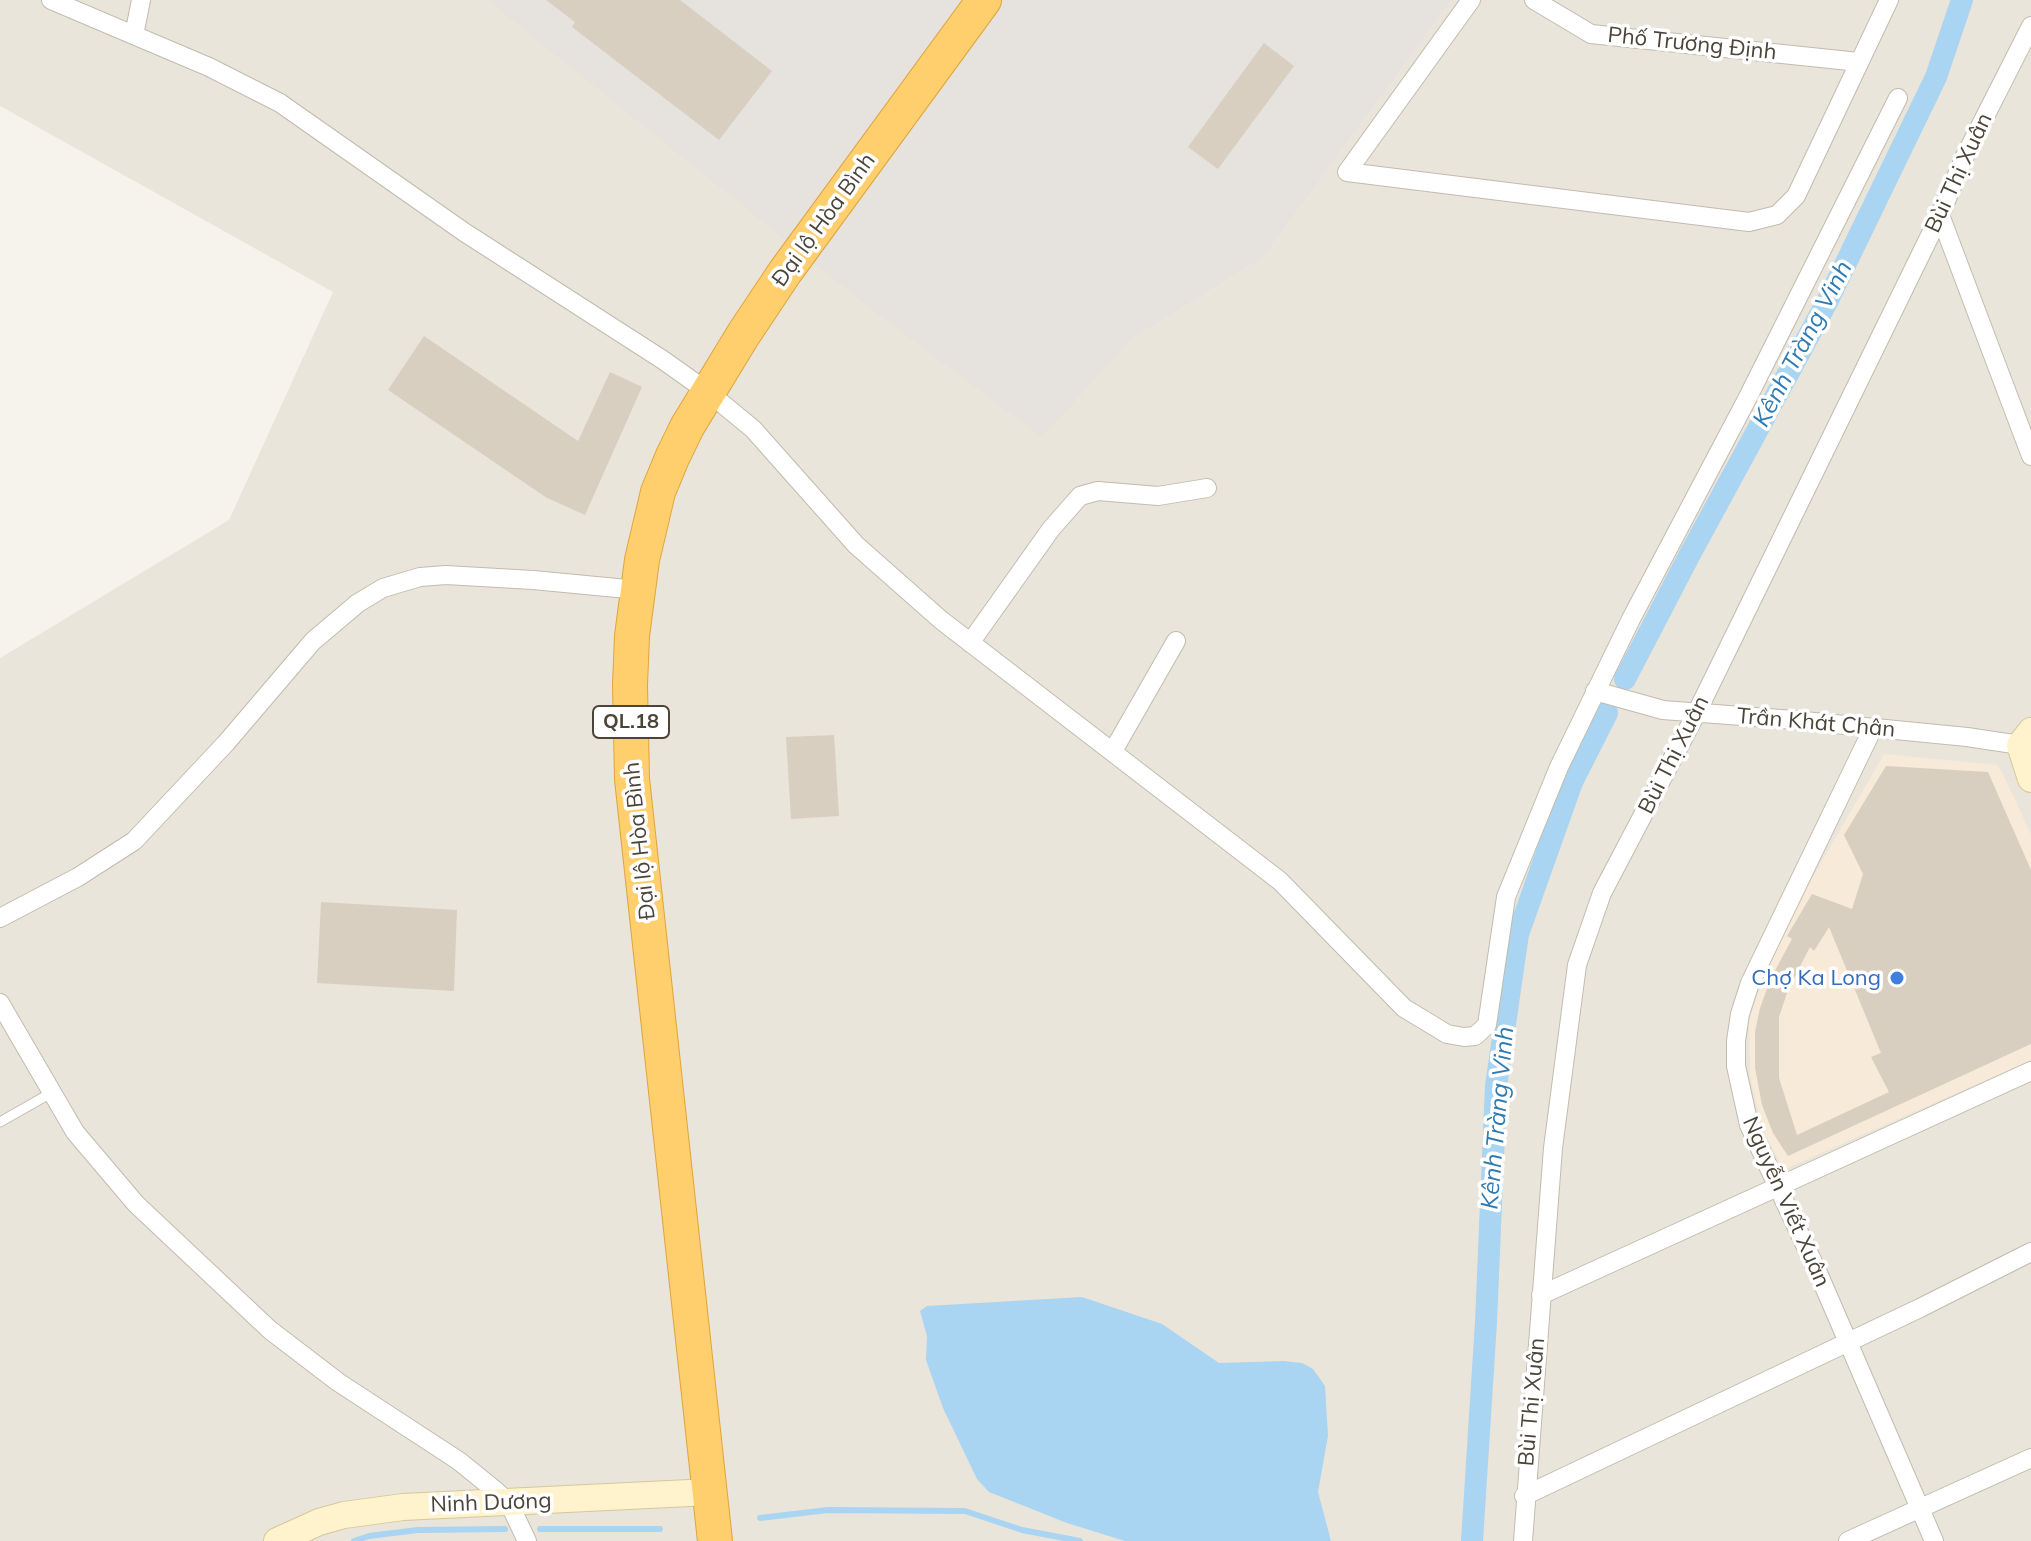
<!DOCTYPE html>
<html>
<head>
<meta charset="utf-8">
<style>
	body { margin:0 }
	canvas { display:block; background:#f6f3ec }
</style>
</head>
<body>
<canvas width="2031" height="1541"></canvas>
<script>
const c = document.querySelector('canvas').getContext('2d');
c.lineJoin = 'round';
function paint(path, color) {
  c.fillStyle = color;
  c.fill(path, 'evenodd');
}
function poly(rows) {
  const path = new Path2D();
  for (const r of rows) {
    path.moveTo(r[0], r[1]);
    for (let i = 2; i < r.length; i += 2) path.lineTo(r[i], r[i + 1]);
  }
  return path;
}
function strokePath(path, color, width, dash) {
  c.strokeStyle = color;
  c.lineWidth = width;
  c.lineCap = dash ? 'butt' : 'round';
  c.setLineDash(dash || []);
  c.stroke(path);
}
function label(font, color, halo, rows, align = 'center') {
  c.font = font + ' Mulish,sans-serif';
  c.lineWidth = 7;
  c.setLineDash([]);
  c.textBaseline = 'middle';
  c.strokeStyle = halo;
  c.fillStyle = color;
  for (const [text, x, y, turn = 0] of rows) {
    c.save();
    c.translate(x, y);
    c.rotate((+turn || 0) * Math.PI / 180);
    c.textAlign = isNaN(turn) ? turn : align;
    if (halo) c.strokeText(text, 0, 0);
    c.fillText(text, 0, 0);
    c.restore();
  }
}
paint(poly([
	[0,0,487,0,1042,436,1132,339,1263,258,1452,0,2031,0,2031,1541,0,1541,0,658,229,520,333,292,0,106]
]), '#eae5da');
paint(poly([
	[1884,754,1997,765,2002,772,2031,834,2031,1060,1783,1170,1762,1127,1750,1076,1749,1020,1770,959,1814,875]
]), '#f7ead8');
paint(poly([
	[487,0,1452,0,1263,258,1132,339,1042,437,874,311]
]), '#e6e2dd');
paint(poly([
	[1082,1297,1162,1324,1219,1363,1284,1361,1302,1363,1313,1369,1325,1386,1328,1436,1318,1492,1331,1541,1125,1541,1067,1523,989,1492,977,1479,943,1408,926,1360,927,1336,920,1311,927,1306]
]), '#a9d4f2');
strokePath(poly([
	[760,1518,828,1510,965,1511,1022,1530,1080,1541],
	[540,1529,660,1529],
	[354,1541,369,1536,418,1530,505,1529]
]), '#a9d4f2', 6);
strokePath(poly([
	[1625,679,1689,556,1827,302,1936,77,1962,0],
	[1472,1541,1486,1322,1496,1086,1518,934,1572,782,1607,713]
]), '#a9d4f2', 22);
paint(poly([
	[546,0,680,0,772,71,719,140,572,27,575,22],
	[1264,43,1294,66,1218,169,1188,147],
	[424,336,578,441,610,372,642,387,585,515,547,498,388,390],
	[834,735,839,816,791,819,786,737],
	[1886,766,1988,772,2031,870,2031,1044,1788,1156,1773,1133,1762,1105,1755,1068,1755,1032,1760,1008,1771,978,1792,939,1787,936,1812,894,1852,909,1863,874,1844,835],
	[1829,927,1881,1053,1871,1057,1889,1092,1797,1135,1779,1078,1779,1017,1788,990,1810,947,1814,951],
	[321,902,457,910,454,991,317,983]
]), '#d8cfc1');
const lane = poly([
	[0,1122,51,1093]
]);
const street = poly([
	[51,0,209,67,280,103,464,232,663,360,708,392,753,429,856,545,941,620,1280,881,1404,1008,1447,1034,1464,1037,1475,1036,1487,1025,1506,897,1559,767,1631,619,1746,401,1898,98],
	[1471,0,1347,172,1749,222,1777,215,1796,196,1889,0],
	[1534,0,1591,34,1859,62],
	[134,35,141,0],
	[1940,215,2031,456],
	[970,643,1051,529,1080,496,1098,491,1158,496,1207,488],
	[1595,691,1663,710,1794,720,1967,737,2020,745],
	[1873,728,1750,983,1740,1014,1736,1041,1736,1066,1749,1125,1819,1275,1934,1541],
	[1113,751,1176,641],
	[0,918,78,877,134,841,226,743,313,641,358,603,383,588,420,577,446,575,533,580,638,590],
	[0,1003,75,1132,136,1204,270,1330,338,1382,459,1461,496,1491,509,1503,527,1541],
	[1541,1295,2031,1071],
	[1524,1496,1920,1308,2031,1252],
	[1523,1541,1553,1148,1577,965,1602,893,1696,714,1940,215,1965,156,2031,26],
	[1848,1541,2031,1458]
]);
const secondary = poly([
	[2031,731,2020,745,2031,779],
	[277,1541,319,1522,344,1515,403,1507,710,1492]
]);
const highway = poly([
	[715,1541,632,779,630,685,632,636,642,560,658,492,672,458,687,427,743,335,785,272,984,0]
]);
strokePath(lane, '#c2bbae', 11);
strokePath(street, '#c2bbae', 20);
strokePath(secondary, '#d6c79b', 28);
strokePath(highway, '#e0a43c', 36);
strokePath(lane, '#fff', 9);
strokePath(street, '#fff', 18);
strokePath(secondary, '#fff3cd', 26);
strokePath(highway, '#ffcf6e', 34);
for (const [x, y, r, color] of [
	[1897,978,8,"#3f7fe0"]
]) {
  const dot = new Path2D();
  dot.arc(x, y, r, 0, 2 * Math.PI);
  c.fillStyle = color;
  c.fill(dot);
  strokePath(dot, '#fff', 3);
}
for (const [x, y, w] of [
	[631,722,76]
]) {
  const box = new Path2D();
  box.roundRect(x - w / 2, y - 16, w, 32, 6);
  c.fillStyle = '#fff';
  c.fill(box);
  strokePath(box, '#4b4439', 2);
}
label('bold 20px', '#4b4439', null, [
	["QL.18",631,722]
]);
label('22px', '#4b4439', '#fff', [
	["Phố Trương Định",1692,44,6],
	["Bùi Thị Xuân",1959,173,-65],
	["Đại lộ Hòa Bình",824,220,-54],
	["Trần Khát Chân",1816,723,5],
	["Bùi Thị Xuân",1674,755,-63],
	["Đại lộ Hòa Bình",640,841,-96],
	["Nguyễn Viết Xuân",1786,1202,66],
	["Bùi Thị Xuân",1532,1402,-85],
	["Ninh Dương",491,1503,-2]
]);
label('22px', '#366cbe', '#fff', [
	["Chợ Ka Long",1881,978]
], 'right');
label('italic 24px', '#2e7ab2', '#fff', [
	["Kênh Tràng Vinh",1803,344,-62],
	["Kênh Tràng Vinh",1498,1118,-85]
]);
</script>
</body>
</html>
